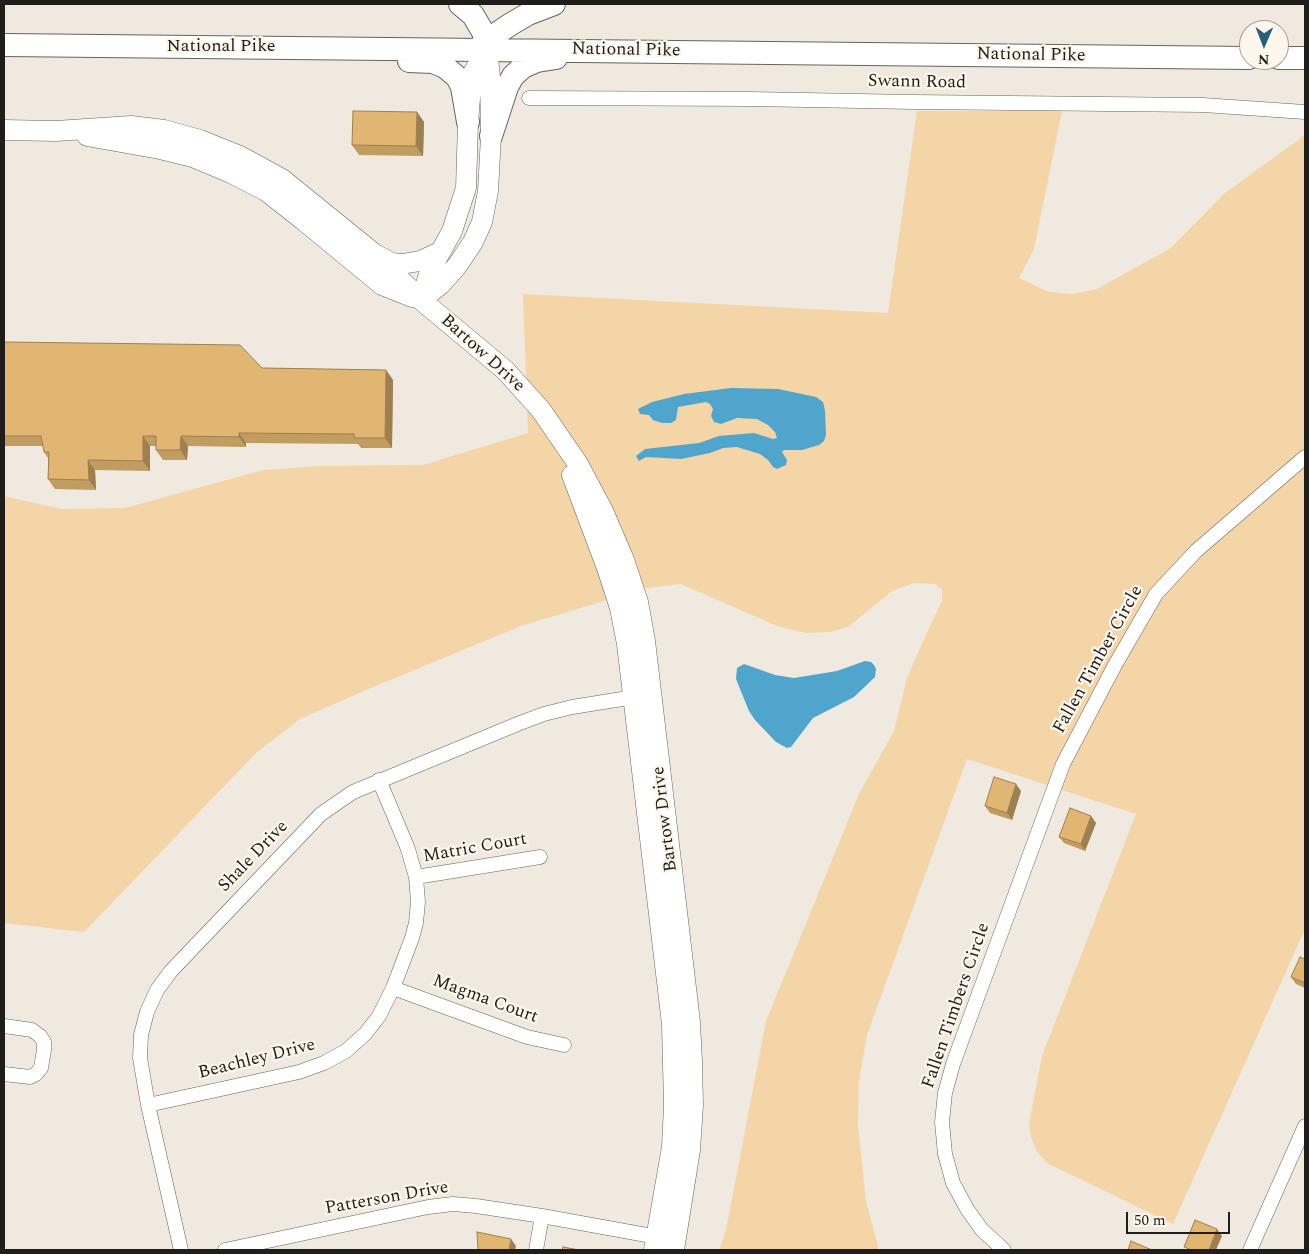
<!DOCTYPE html>
<html>
<head>
<meta charset="utf-8">
<style>
	body { margin:0 }
	#map { position:relative; width:1309px; height:1254px; overflow:hidden; background:#efe9df; font-family:Spectral,serif }
	canvas { display:block }
	.frame { position:absolute; inset:0; border:5px solid #201d1a; pointer-events:none }
	.north { position:absolute; left:1239px; top:20px; width:50px; height:50px; box-sizing:border-box; background:#fcf6ec; border:1px solid #a49f98; border-radius:50%; rotate:181deg; font-size:14px; font-weight:700; line-height:20px; text-align:center; color:#201d1a }
	.north::after { content:''; display:block; margin:auto; width:18px; height:22px; background:#255f78; clip-path:polygon(50% 0,100% 100%,50% 72%,0 100%) }
	.scale { position:absolute; left:1126px; top:1212px; width:104px; height:22px; box-sizing:border-box; border:2px solid #201d1a; border-top:0; padding-left:6px; font-size:15px; line-height:18px; white-space:nowrap; color:#201d1a; -webkit-text-stroke:4px #fcf6ec; paint-order:stroke }
</style>
</head>
<body>
<div id="map">
<canvas width="1309" height="1254"></canvas>
<div class="frame"></div>
<div class="north">N</div>
<div class="scale">50 m</div>
</div>
<script>
const c = document.querySelector('canvas').getContext('2d');
c.lineJoin = 'round';
function paint(path, color) {
  c.fillStyle = color;
  c.fill(path, 'evenodd');
}
function poly(rows) {
  const path = new Path2D();
  for (const r of rows) {
    path.moveTo(r[0], r[1]);
    for (let i = 2; i < r.length; i += 2) path.lineTo(r[i], r[i + 1]);
  }
  return path;
}
function strokePath(path, color, width, dash) {
  c.strokeStyle = color;
  c.lineWidth = width;
  c.lineCap = dash ? 'butt' : 'round';
  c.setLineDash(dash || []);
  c.stroke(path);
}
function label(font, color, halo, rows, align = 'center') {
  c.font = font + ' Spectral,serif';
  c.lineWidth = 4.5;
  c.setLineDash([]);
  c.textBaseline = 'middle';
  c.strokeStyle = halo;
  c.fillStyle = color;
  for (const [text, x, y, turn = 0] of rows) {
    c.save();
    c.translate(x, y);
    c.rotate((+turn || 0) * Math.PI / 180);
    c.textAlign = isNaN(turn) ? turn : align;
    if (halo) c.strokeText(text, 0, 0);
    c.fillText(text, 0, 0);
    c.restore();
  }
}
paint(poly([
	[917,111,1062,111,1034,249,1019,278,1049,292,1072,294,1097,289,1171,248,1225,193,1305,135,1305,929,1173,1224,1047,1163,1037,1152,1031,1137,1029,1124,1042,1056,1136,814,967,759,867,1035,859,1081,858,1126,866,1201,879,1250,719,1250,726,1230,766,1021,859,794,894,731,907,678,928,630,942,601,942,589,935,584,914,583,892,591,848,627,830,632,805,633,777,626,681,584,647,588,521,626,366,690,300,719,256,753,84,932,4,923,4,496,61,509,125,508,263,470,322,466,423,465,528,433,523,294,888,313]
]), '#f3d5a8');
paint(poly([
	[731,388,778,389,816,397,823,402,825,411,826,435,824,441,819,445,802,450,784,450,782,452,787,460,786,465,777,469,773,467,768,460,760,454,737,447,723,448,710,453,681,459,646,457,639,461,636,456,645,449,699,443,719,436,754,433,773,439,777,438,775,432,768,425,757,419,737,418,721,424,714,422,711,416,713,409,710,404,706,402,678,407,676,420,671,423,662,423,653,420,649,415,640,414,638,409,652,402,684,394],
	[865,661,871,662,874,665,876,669,875,677,854,697,813,718,791,747,787,748,776,742,755,720,749,711,736,679,737,668,744,664,775,675,794,678,837,671]
]), '#4fa5cb');
const street = poly([
	[529,98,750,99,914,102,1203,105,1305,112],
	[416,877,540,857],
	[393,988,527,1037,564,1045],
	[4,1026,32,1030,40,1036,44,1042,44,1050,41,1068,36,1074,30,1077,4,1074],
	[148,1105,299,1072,324,1063,346,1051,365,1034,379,1016,393,988,412,938,416,923,418,902,416,877,408,849,379,780],
	[181,1250,148,1105,140,1058,141,1035,147,1012,157,990,171,971,321,814,353,792,520,723,544,714,572,707,641,696],
	[225,1250,428,1207,453,1204,476,1206,542,1216,663,1238],
	[536,1250,542,1216],
	[1004,1250,982,1230,967,1209,953,1183,945,1154,942,1122,945,1093,953,1064,1063,764,1115,665,1156,594,1196,551,1305,457],
	[1250,1250,1305,1126]
]);
const secondary = poly([
	[4,130,56,131,131,126,164,130,200,140,240,156,282,179,372,252,421,300,505,370,541,410,578,464,603,511,624,560,638,602,645,641,690,1022,692,1062,693,1105,690,1150,674,1250],
	[87,136,160,149,193,157,231,173,266,191,303,220,382,285,412,297],
	[377,255,391,263,402,264,420,261,440,252],
	[421,300,440,285,457,266,473,242,482,222,488,191,491,136,490,77,487,49],
	[421,300,430,271,452,231,466,188,468,122,472,75,487,49],
	[572,475,607,568,620,608,627,644,672,1024,674,1106,672,1147,654,1250]
]);
const primary = poly([
	[460,4,473,15,483,32,487,49],
	[4,45,1249,58],
	[487,49,499,32,511,24,528,14,554,4],
	[1279,58,1305,58],
	[409,61,433,62,445,67,457,77,462,87,468,122],
	[491,136,507,87,513,76,523,67,537,61,556,58]
]);
strokePath(street, '#69635b', 15);
strokePath(secondary, '#69635b', 21);
strokePath(primary, '#69635b', 24);
strokePath(street, '#fff', 14);
strokePath(secondary, '#fff', 20);
strokePath(primary, '#fff', 22);
paint(poly([
	[417,112,424,122,423,156,359,155,352,145],
	[4,342,262,368,386,370,393,380,392,448,361,448,358,444,246,443,246,447,188,446,187,460,163,460,156,450,156,446,150,446,150,471,95,470,96,490,55,489,48,479,48,458,44,452,43,446,4,446],
	[1021,791,1012,820,990,813,985,806],
	[1091,816,1096,823,1085,851,1064,843,1059,837],
	[1305,959,1305,988,1296,984,1291,977]
]), '#c29d62');
paint(poly([
	[417,112,424,122,423,156,416,146],
	[386,370,393,380,392,448,385,438],
	[239,433,246,443,246,447,239,437],
	[143,436,150,446,150,471,143,461],
	[181,436,188,446,187,460,180,450],
	[88,460,95,470,96,490,89,480],
	[1016,784,1021,791,1012,820,1007,813],
	[1091,816,1096,823,1085,851,1081,844],
	[1217,1229,1222,1236,1216,1250,1209,1250],
	[511,1239,516,1246,515,1250,509,1250]
]), '#9e7f50');
const building = poly([
	[353,111,417,112,416,146,352,145,353,111],
	[4,342,240,345,262,368,386,370,385,438,354,438,354,434,239,433,239,437,181,436,180,450,156,450,156,436,143,436,143,461,88,460,89,480,48,479,49,452,44,452,41,436,4,436,4,342],
	[994,777,1016,784,1007,813,985,806,994,777],
	[1070,808,1091,816,1081,844,1059,837,1070,808],
	[1300,957,1305,959,1305,983,1291,977,1300,957],
	[1195,1220,1217,1229,1209,1250,1192,1250,1184,1247,1195,1220],
	[477,1232,511,1239,509,1250,478,1250,477,1232],
	[1131,1241,1152,1250,1128,1250,1131,1241],
	[563,1247,579,1250,562,1250,563,1247]
]);
paint(building, '#e1b672');
strokePath(building, '#9e7f50', 1);
label('18px', '#201d1a', '#fcf6ec', [
	["National Pike",221,47],
	["National Pike",626,51,1],
	["National Pike",1031,56,1],
	["Swann Road",917,83,1],
	["Bartow Drive",482,354,42],
	["Fallen Timber Circle",1099,660,-61],
	["Bartow Drive",666,819,-97],
	["Matric Court",475,849,-10],
	["Shale Drive",254,857,-46],
	["Magma Court",485,1000,20],
	["Fallen Timbers Circle",957,1006,-71],
	["Beachley Drive",257,1060,-14],
	["Patterson Drive",387,1199,-10]
]);
</script>
</body>
</html>
